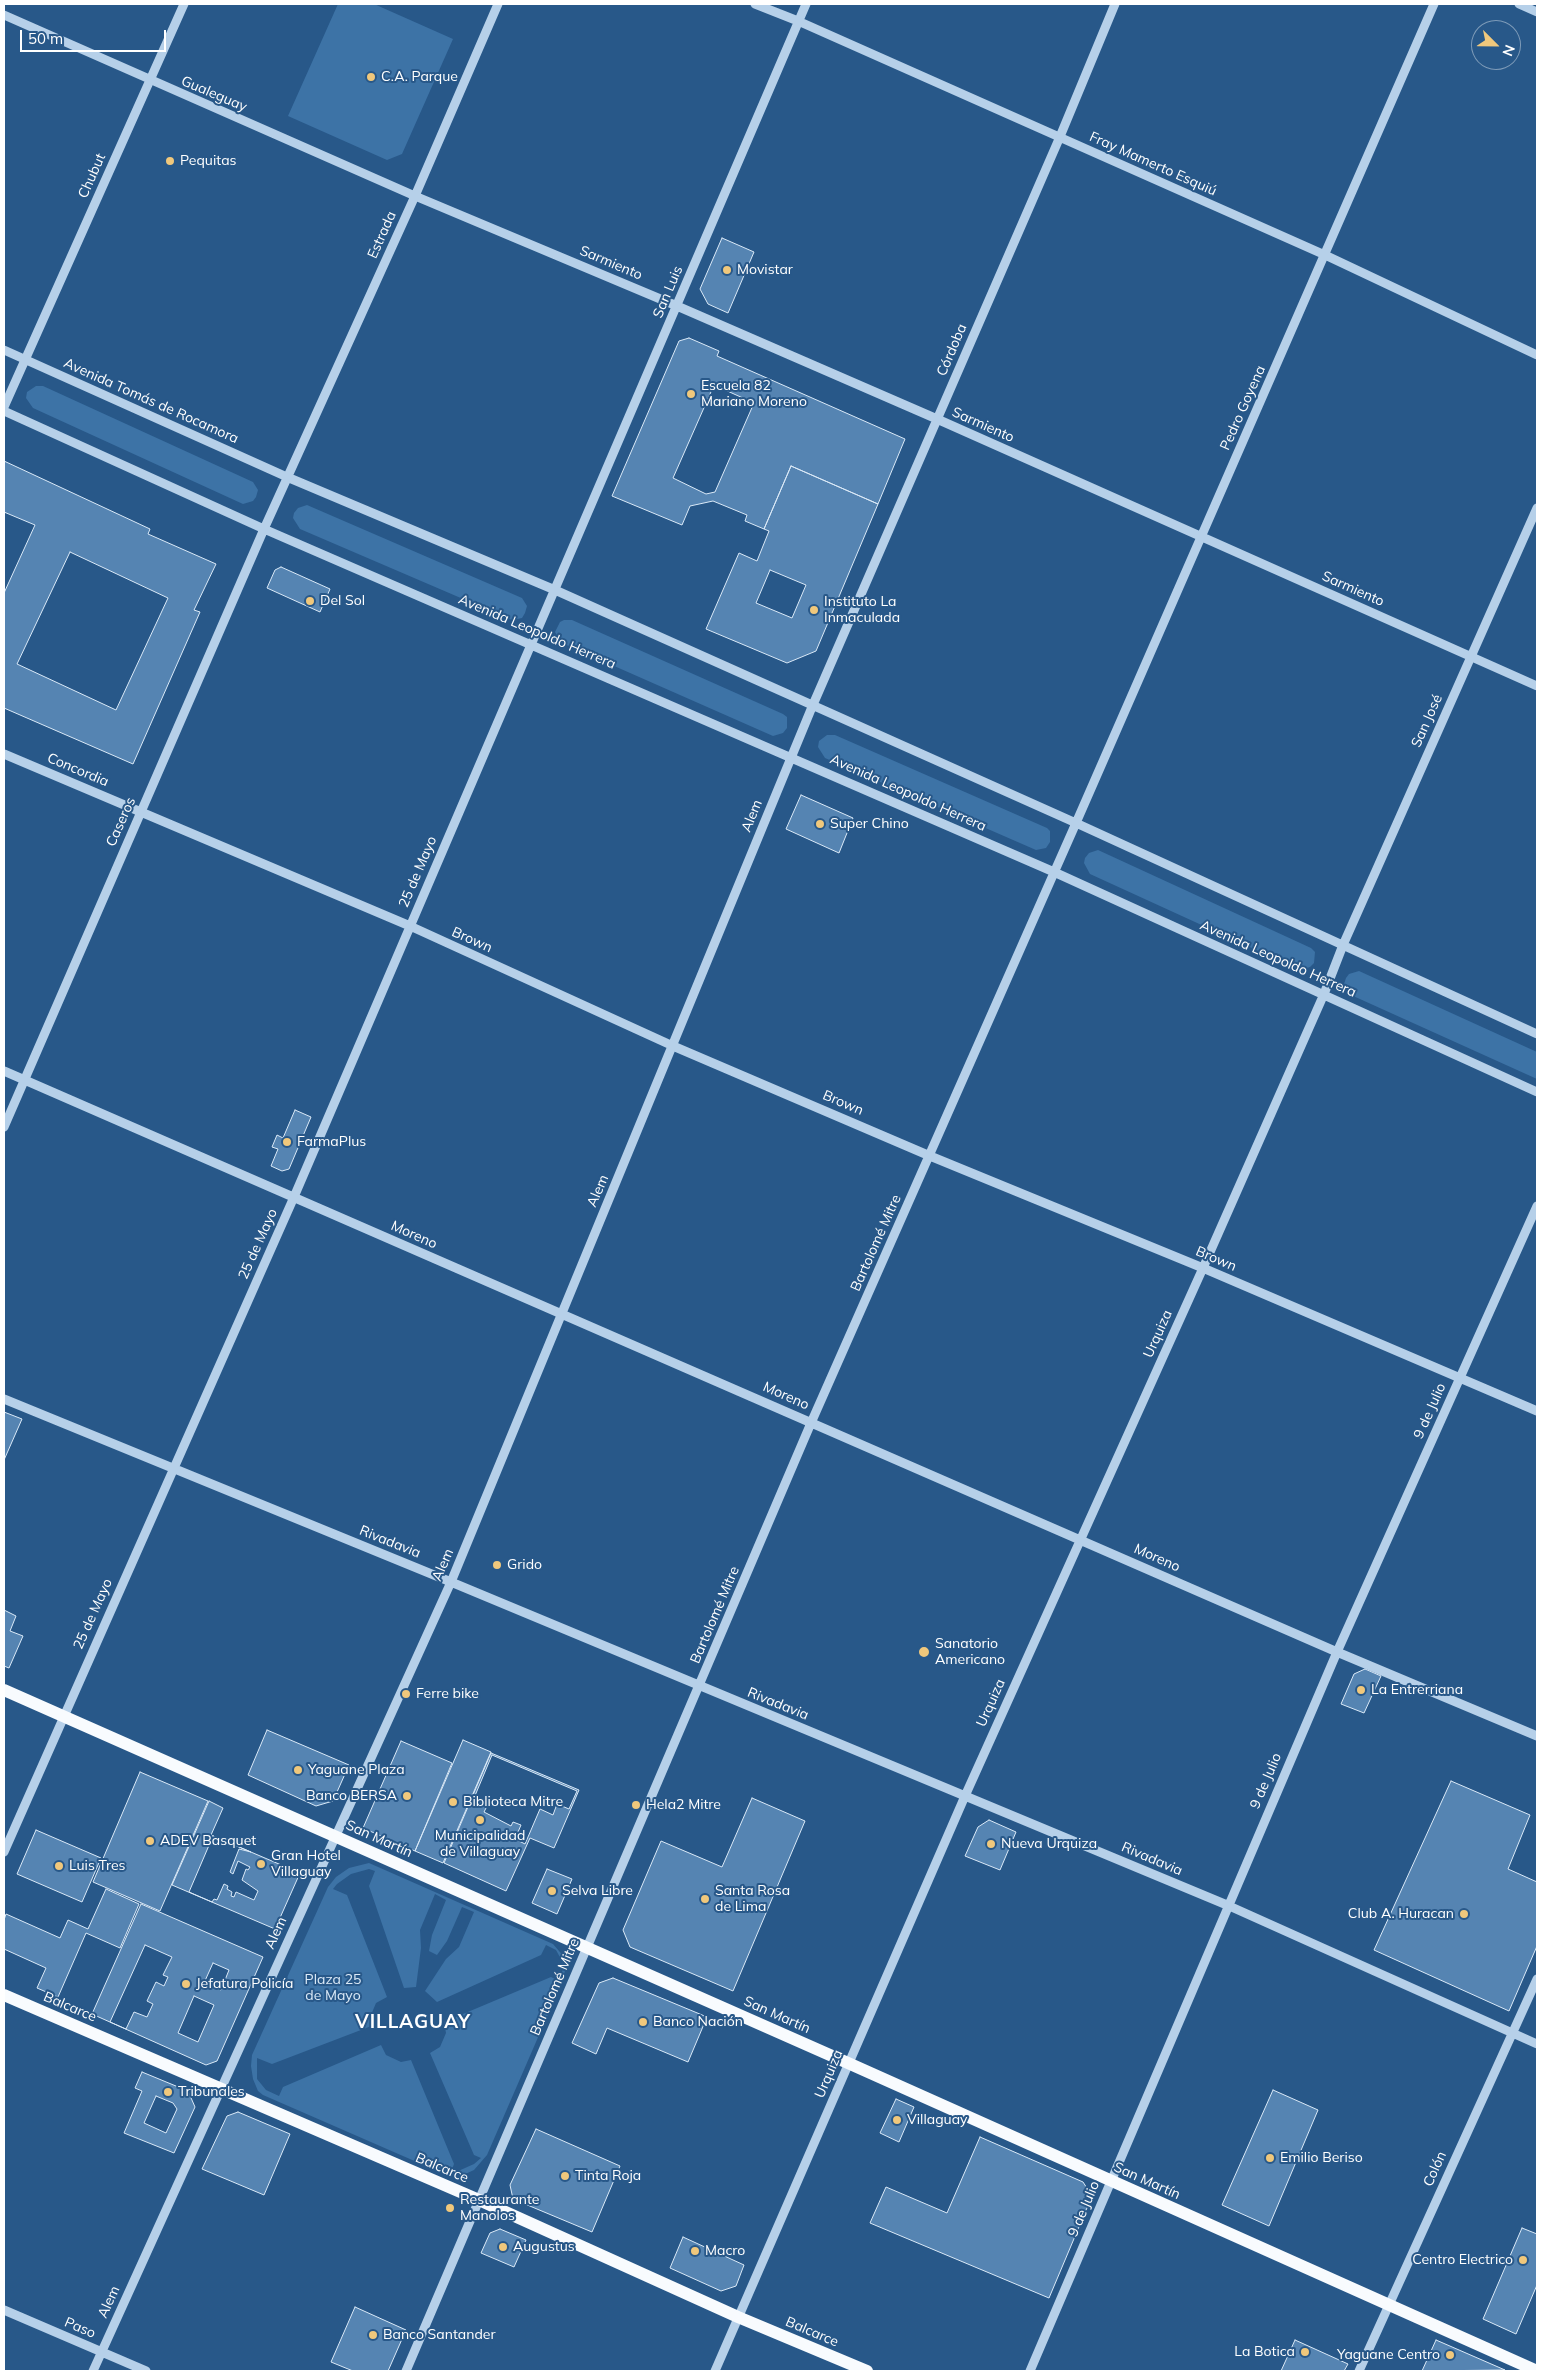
<!DOCTYPE html>
<html>
<head>
<meta charset="utf-8">
<style>
	body { margin:0 }
	#map { position:relative; width:1541px; height:2375px; overflow:hidden; background:#285889; font-family:Mulish,sans-serif }
	canvas { display:block }
	.frame { position:absolute; inset:0; border:5px solid #fff; pointer-events:none }
	.north { position:absolute; left:1471px; top:20px; width:50px; height:50px; box-sizing:border-box; background:#285889; border:1px solid #7e9bb8; border-radius:50%; rotate:113deg; font-size:14px; font-weight:700; line-height:20px; text-align:center; color:#fff }
	.north::after { content:''; display:block; margin:auto; width:18px; height:22px; background:#f0c87c; clip-path:polygon(50% 0,100% 100%,50% 72%,0 100%) }
	.scale { position:absolute; left:20px; top:30px; width:146px; height:22px; box-sizing:border-box; border:2px solid #fff; border-top:0; padding-left:6px; font-size:15px; line-height:18px; white-space:nowrap; color:#fff; -webkit-text-stroke:4px #285889; paint-order:stroke }
</style>
</head>
<body>
<div id="map">
<canvas width="1541" height="2375"></canvas>
<div class="frame"></div>
<div class="north">N</div>
<div class="scale">50 m</div>
</div>
<script>
const c = document.querySelector('canvas').getContext('2d');
c.lineJoin = 'round';
function paint(path, color) {
  c.fillStyle = color;
  c.fill(path, 'evenodd');
}
function poly(rows) {
  const path = new Path2D();
  for (const r of rows) {
    path.moveTo(r[0], r[1]);
    for (let i = 2; i < r.length; i += 2) path.lineTo(r[i], r[i + 1]);
  }
  return path;
}
function strokePath(path, color, width, dash) {
  c.strokeStyle = color;
  c.lineWidth = width;
  c.lineCap = dash ? 'butt' : 'round';
  c.setLineDash(dash || []);
  c.stroke(path);
}
function label(font, color, halo, rows, align = 'center') {
  c.font = font + ' Mulish,sans-serif';
  c.lineWidth = 4;
  c.setLineDash([]);
  c.textBaseline = 'middle';
  c.strokeStyle = halo;
  c.fillStyle = color;
  for (const [text, x, y, turn = 0] of rows) {
    c.save();
    c.translate(x, y);
    c.rotate((+turn || 0) * Math.PI / 180);
    c.textAlign = isNaN(turn) ? turn : align;
    if (halo) c.strokeText(text, 0, 0);
    c.fillText(text, 0, 0);
    c.restore();
  }
}
paint(poly([
	[338,4,374,4,453,39,402,154,387,160,288,116],
	[36,386,43,386,253,482,258,490,256,497,253,501,243,504,33,408,26,398,27,392],
	[307,505,522,598,527,606,525,613,522,618,512,620,300,529,293,518,294,513,298,508],
	[564,620,572,620,783,714,787,717,787,728,783,733,773,736,562,643,555,632,560,622],
	[827,735,835,735,1047,828,1050,831,1050,842,1046,848,1036,850,825,758,818,747,819,741],
	[1098,850,1311,948,1315,952,1314,963,1310,967,1300,970,1090,874,1084,863,1085,858,1089,853],
	[1359,971,1537,1052,1537,1079,1351,995,1344,984,1346,978,1349,974],
	[369,1863,553,1944,565,1958,565,1971,562,1982,487,2155,474,2170,463,2175,442,2173,263,2095,258,2091,253,2079,251,2066,252,2055,328,1887,336,1877,349,1868],
	[369,1869,375,1871,369,1886,404,1988,416,1987,421,1948,420,1930,435,1894,446,1900,432,1935,429,1951,437,1955,447,1941,462,1907,474,1912,459,1947,446,1959,425,1991,437,2002,541,1955,546,1945,556,1950,562,1961,563,1969,559,1981,551,1977,444,2022,446,2033,440,2047,430,2053,474,2155,481,2158,474,2164,456,2172,451,2172,454,2164,411,2060,401,2062,386,2055,381,2045,283,2087,279,2096,266,2090,257,2079,257,2058,272,2064,374,2025,371,2015,376,2003,387,1997,347,1895,333,1889,337,1884,351,1874]
]), '#3d73a6');
const building = poly([
	[722,238,754,252,728,313,708,304,700,289,722,238],
	[689,338,719,351,717,356,905,439,878,504,791,466,764,529,745,521,747,515,713,501,690,506,682,525,612,496,679,341,689,338],
	[714,385,754,403,715,492,706,494,673,478,714,385],
	[4,461,150,529,148,534,216,564,194,610,200,612,133,764,4,708,4,593,35,525,4,512,4,461],
	[70,552,168,598,116,710,17,664,70,552],
	[791,466,878,504,816,651,787,663,706,629,739,553,757,561,769,531,764,529,791,466],
	[770,570,806,585,792,618,756,603,770,570],
	[281,567,330,589,320,612,267,588,275,570,281,567],
	[801,795,853,818,839,853,786,829,801,795],
	[295,1110,311,1117,289,1169,282,1171,271,1166,278,1149,272,1147,277,1135,283,1138,295,1110],
	[4,1412,22,1419,4,1460,4,1412],
	[4,1610,16,1616,10,1631,23,1636,9,1668,4,1666,4,1610],
	[1365,1669,1381,1676,1364,1713,1341,1704,1354,1674,1365,1669],
	[267,1730,349,1765,333,1801,316,1806,248,1775,267,1730],
	[463,1740,491,1752,443,1863,415,1851,463,1740],
	[401,1741,452,1763,415,1851,363,1828,401,1741],
	[491,1753,579,1790,554,1848,530,1838,506,1891,444,1863,491,1753],
	[492,1755,577,1791,569,1809,557,1804,553,1815,540,1809,525,1844,515,1839,521,1825,513,1822,511,1826,484,1812,488,1804,474,1798,492,1755],
	[140,1772,208,1801,160,1911,93,1882,140,1772],
	[1451,1781,1530,1815,1508,1869,1537,1882,1537,1946,1509,2011,1374,1950,1451,1781],
	[752,1798,805,1821,733,1991,630,1947,623,1930,661,1841,722,1867,752,1798],
	[209,1801,223,1808,211,1835,300,1873,275,1929,172,1885,209,1801],
	[213,1836,251,1852,239,1849,230,1872,233,1874,238,1861,250,1867,248,1870,246,1869,242,1880,258,1891,254,1900,236,1892,234,1897,231,1896,232,1892,227,1889,228,1886,224,1884,217,1900,214,1899,212,1902,189,1892,213,1836],
	[989,1820,1016,1832,1000,1870,965,1856,978,1827,989,1820],
	[36,1830,101,1858,82,1902,17,1874,36,1830],
	[547,1869,572,1879,557,1914,532,1903,547,1869],
	[106,1889,139,1904,120,1948,86,1933,58,1997,37,1988,46,1968,4,1949,4,1920,6,1914,60,1938,68,1920,88,1929,106,1889],
	[141,1904,263,1957,217,2061,206,2065,92,2014,141,1904],
	[145,1945,172,1957,163,1975,168,1977,164,1986,156,1982,147,2001,153,2004,147,2017,134,2012,126,2029,110,2022,145,1945],
	[213,1963,229,1970,221,1990,204,1983,213,1963],
	[194,1996,214,2005,198,2042,178,2033,194,1996],
	[613,1978,707,2017,688,2062,607,2028,596,2054,572,2043,599,1983,613,1978],
	[142,2072,188,2091,195,2107,174,2153,124,2133,142,2091,135,2088,142,2072],
	[156,2096,173,2103,177,2109,166,2133,144,2123,156,2096],
	[1273,2090,1318,2110,1269,2226,1222,2205,1273,2090],
	[896,2099,914,2107,899,2142,880,2133,896,2099],
	[238,2112,290,2134,264,2195,202,2169,227,2116,238,2112],
	[536,2129,620,2166,592,2232,513,2199,510,2185,536,2129],
	[980,2137,1083,2182,1092,2196,1049,2298,870,2223,886,2187,947,2213,980,2137],
	[1522,2228,1537,2234,1537,2285,1516,2334,1483,2319,1522,2228],
	[500,2229,526,2240,514,2267,481,2253,490,2233,500,2229],
	[683,2237,744,2265,736,2286,721,2291,670,2268,683,2237],
	[355,2307,406,2330,388,2371,353,2371,331,2362,355,2307],
	[1295,2340,1348,2364,1344,2371,1281,2371,1295,2340],
	[1436,2340,1505,2370,1422,2371,1436,2340]
]);
paint(building, '#5584b2');
strokePath(building, '#dae9f7', 1);
strokePath(poly([
	[755,4,798,21,1325,255,1537,355],
	[1519,4,1537,12],
	[4,15,415,196,677,306,937,419,1537,686],
	[4,350,287,477,555,590,1076,823,1537,1034],
	[4,407,184,4],
	[4,411,264,529,1054,872,1537,1092],
	[4,754,410,926,673,1046,930,1156,1203,1268,1537,1411],
	[4,1071,1337,1652,1537,1736],
	[4,1127,264,529,415,196,498,4],
	[4,1399,451,1582,1227,1905,1537,2044],
	[4,1852,294,1197,806,4],
	[4,2310,146,2371],
	[93,2371,451,1582,812,707,1059,139,1115,4],
	[406,2371,811,1423,1076,823,1434,4],
	[715,2371,965,1796,1203,1268,1324,994,1343,945,1537,508],
	[1030,2371,1337,1652,1537,1206],
	[1359,2371,1537,1979]
]), '#b6d0e9', 9);
strokePath(poly([
	[4,1690,848,2063,1537,2371],
	[4,1995,479,2200,738,2317,867,2371]
]), '#f8fbfe', 12);
for (const [x, y, r, color] of [
	[371,77,5,"#f0c87c"],
	[170,161,5,"#f0c87c"],
	[727,270,5,"#f0c87c"],
	[691,394,5,"#f0c87c"],
	[310,601,5,"#f0c87c"],
	[814,610,5,"#f0c87c"],
	[820,824,5,"#f0c87c"],
	[287,1142,5,"#f0c87c"],
	[497,1565,5,"#f0c87c"],
	[924,1652,6,"#f0c87c"],
	[1361,1690,5,"#f0c87c"],
	[406,1694,5,"#f0c87c"],
	[298,1770,5,"#f0c87c"],
	[407,1796,5,"#f0c87c"],
	[453,1802,5,"#f0c87c"],
	[636,1805,5,"#f0c87c"],
	[480,1820,5,"#f0c87c"],
	[150,1841,5,"#f0c87c"],
	[991,1844,5,"#f0c87c"],
	[261,1864,5,"#f0c87c"],
	[59,1866,5,"#f0c87c"],
	[552,1891,5,"#f0c87c"],
	[705,1899,5,"#f0c87c"],
	[1464,1914,5,"#f0c87c"],
	[186,1984,5,"#f0c87c"],
	[643,2022,5,"#f0c87c"],
	[168,2092,5,"#f0c87c"],
	[897,2120,5,"#f0c87c"],
	[1270,2158,5,"#f0c87c"],
	[565,2176,5,"#f0c87c"],
	[450,2208,5,"#f0c87c"],
	[503,2247,5,"#f0c87c"],
	[695,2251,5,"#f0c87c"],
	[1523,2260,5,"#f0c87c"],
	[373,2335,5,"#f0c87c"],
	[1305,2352,5,"#f0c87c"],
	[1450,2355,5,"#f0c87c"]
]) {
  const dot = new Path2D();
  dot.arc(x, y, r, 0, 2 * Math.PI);
  c.fillStyle = color;
  c.fill(dot);
  strokePath(dot, '#285889', 2);
}
label('14px', '#fff', '#285889', [
	["C.A. Parque",381,77],
	["Pequitas",180,161],
	["Movistar",737,270],
	["Escuela 82",701,386],
	["Mariano Moreno",701,402],
	["Del Sol",320,601],
	["Instituto La",824,602],
	["Inmaculada",824,618],
	["Super Chino",830,824],
	["FarmaPlus",297,1142],
	["Grido",507,1565],
	["Sanatorio",935,1644],
	["Americano",935,1660],
	["La Entrerriana",1371,1690],
	["Ferre bike",416,1694],
	["Yaguane Plaza",308,1770],
	["Banco BERSA",397,1796,"right"],
	["Biblioteca Mitre",463,1802],
	["Hela2 Mitre",646,1805],
	["Municipalidad",480,1836,"center"],
	["de Villaguay",480,1852,"center"],
	["ADEV Basquet",160,1841],
	["Nueva Urquiza",1001,1844],
	["Gran Hotel",271,1856],
	["Villaguay",271,1872],
	["Luis Tres",69,1866],
	["Selva Libre",562,1891],
	["Santa Rosa",715,1891],
	["de Lima",715,1907],
	["Club A. Huracan",1454,1914,"right"],
	["Jefatura Policía",196,1984],
	["Banco Nación",653,2022],
	["Tribunales",178,2092],
	["Villaguay",907,2120],
	["Emilio Beriso",1280,2158],
	["Tinta Roja",575,2176],
	["Restaurante",460,2200],
	["Manolos",460,2216],
	["Augustus",513,2247],
	["Macro",705,2251],
	["Centro Electrico",1513,2260,"right"],
	["Banco Santander",383,2335],
	["La Botica",1295,2352,"right"],
	["Yaguane Centro",1440,2355,"right"]
], 'left');
label('14px', '#fff', '#285889', [
	["Gualeguay",214,94,23],
	["Fray Mamerto Esquiú",1153,164,24],
	["Chubut",92,176,-66],
	["Estrada",382,235,-66],
	["Sarmiento",611,263,23],
	["San Luis",668,292,-67],
	["Córdoba",952,350,-67],
	["Avenida Tomás de Rocamora",151,401,24],
	["Pedro Goyena",1243,408,-66],
	["Sarmiento",983,425,24],
	["Sarmiento",1353,589,24],
	["Avenida Leopoldo Herrera",537,632,23],
	["San José",1427,721,-66],
	["Concordia",78,770,23],
	["Avenida Leopoldo Herrera",908,793,24],
	["Alem",752,816,-68],
	["Caseros",121,822,-66],
	["25 de Mayo",418,872,-67],
	["Brown",472,940,24],
	["Avenida Leopoldo Herrera",1278,959,24],
	["Brown",843,1103,23],
	["Alem",598,1191,-67],
	["Moreno",414,1235,24],
	["Bartolomé Mitre",876,1243,-66],
	["25 de Mayo",258,1244,-66],
	["Brown",1216,1259,23],
	["Urquiza",1158,1334,-66],
	["Moreno",786,1396,24],
	["9 de Julio",1430,1411,-66],
	["Rivadavia",390,1542,22],
	["Moreno",1157,1558,24],
	["Alem",443,1565,-67],
	["25 de Mayo",93,1614,-66],
	["Bartolomé Mitre",715,1615,-67],
	["Urquiza",991,1703,-66],
	["Rivadavia",778,1704,22],
	["9 de Julio",1266,1781,-67],
	["San Martín",379,1839,24],
	["Rivadavia",1152,1859,23],
	["Alem",276,1933,-66],
	["Bartolomé Mitre",555,1987,-67],
	["Balcarce",70,2007,23],
	["San Martín",777,2015,24],
	["Urquiza",829,2074,-67],
	["Balcarce",442,2168,23],
	["Colón",1435,2169,-66],
	["San Martín",1147,2181,24],
	["9 de Julio",1084,2209,-67],
	["Alem",109,2302,-66],
	["Paso",80,2328,23],
	["Balcarce",812,2332,23]
]);
label('14px', '#dae9f7', '#285889', [
	["Plaza 25",333,1980],
	["de Mayo",333,1996]
]);
c.letterSpacing = '1px';
label('bold 19px', '#fff', '#285889', [
	["VILLAGUAY",413,2022]
]);
c.letterSpacing = '0px';
</script>
</body>
</html>
